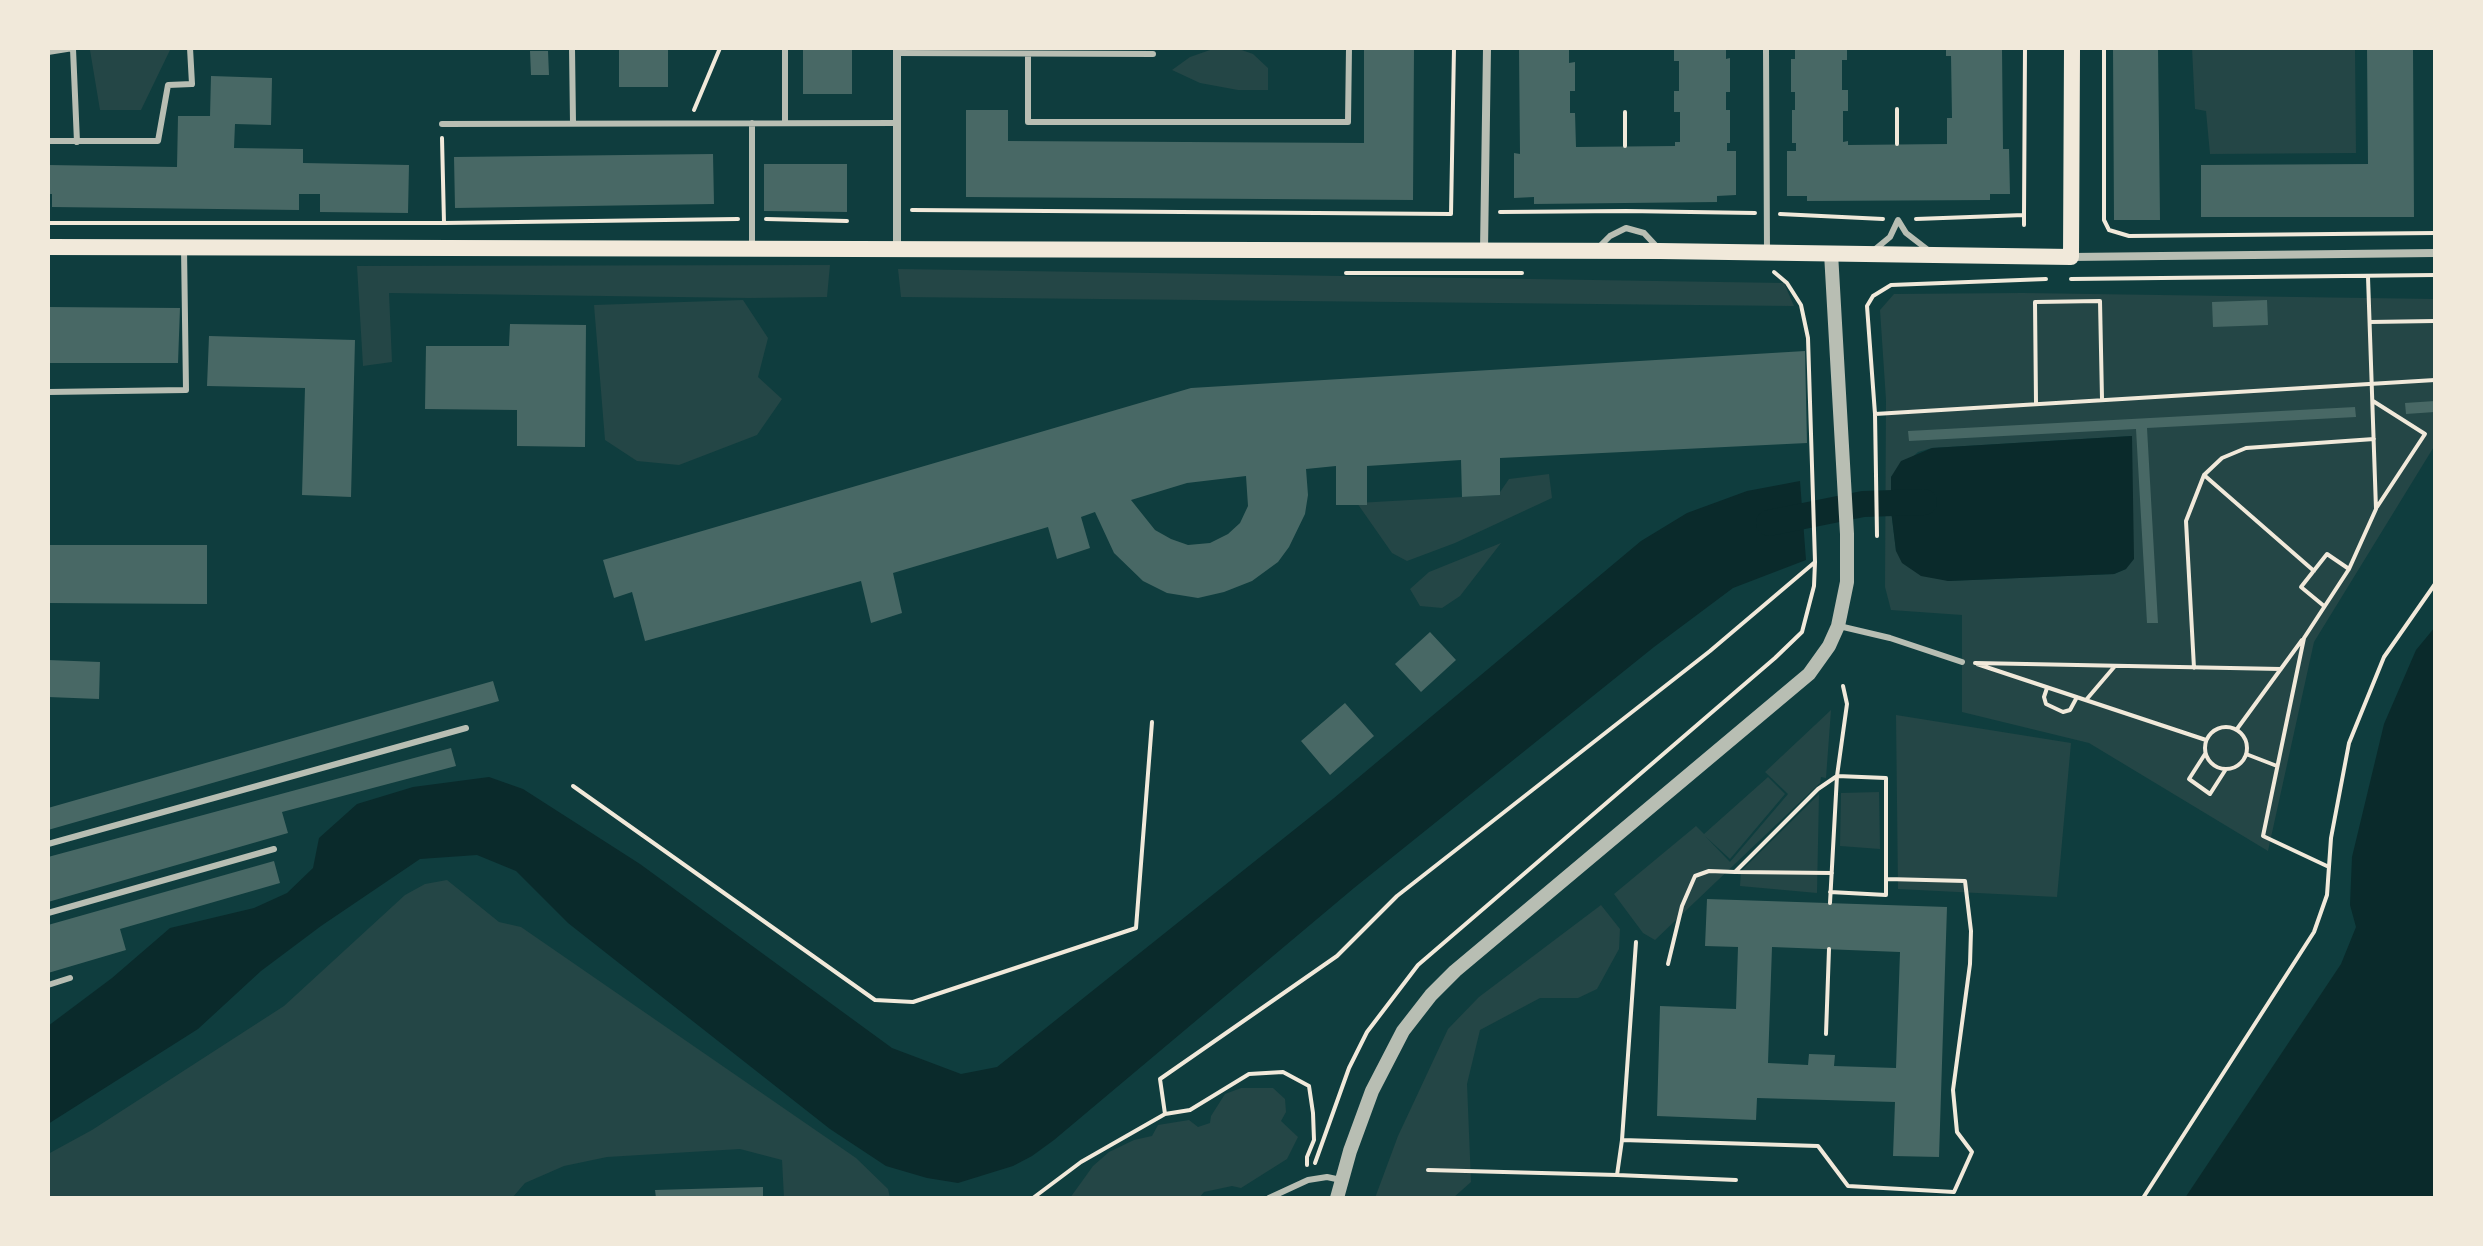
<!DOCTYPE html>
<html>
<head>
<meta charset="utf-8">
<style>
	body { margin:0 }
	#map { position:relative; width:2483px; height:1246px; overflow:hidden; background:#0f3d3e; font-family:Lato,sans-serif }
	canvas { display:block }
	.frame { position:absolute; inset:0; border:50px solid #f1e9da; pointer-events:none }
</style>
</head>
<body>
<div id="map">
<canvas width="2483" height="1246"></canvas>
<div class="frame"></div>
</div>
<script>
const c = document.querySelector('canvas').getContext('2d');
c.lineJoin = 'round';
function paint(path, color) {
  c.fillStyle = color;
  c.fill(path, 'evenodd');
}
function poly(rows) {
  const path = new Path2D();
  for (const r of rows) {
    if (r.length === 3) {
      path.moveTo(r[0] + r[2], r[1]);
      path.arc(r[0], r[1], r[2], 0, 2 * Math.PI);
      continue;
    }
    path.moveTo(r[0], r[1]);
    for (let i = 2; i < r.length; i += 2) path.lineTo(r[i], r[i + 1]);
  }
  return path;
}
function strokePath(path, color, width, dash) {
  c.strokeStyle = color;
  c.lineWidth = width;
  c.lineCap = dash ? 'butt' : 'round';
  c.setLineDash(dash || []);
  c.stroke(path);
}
paint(poly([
	[1236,48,1253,54,1268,68,1268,90,1238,90,1200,83,1172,70,1190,57,1210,50],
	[2192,48,2355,48,2356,153,2210,154,2206,111,2195,109],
	[90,50,170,50,141,110,100,110],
	[830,265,827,297,749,298,389,293,392,362,363,366,357,266],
	[898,269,1784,283,1794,306,901,297],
	[2023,293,2435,299,2435,445,2314,642,2268,851,2089,743,1962,712,1962,615,1891,610,1885,587,1886,400,1880,310,1894,294],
	[2131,436,2126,569,2114,574,1948,581,1896,551,1891,510,1891,477,1918,452,1932,448],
	[743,300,768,338,758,377,782,399,757,435,679,465,637,461,605,440,594,305],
	[1549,474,1552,498,1455,543,1407,561,1392,553,1357,503,1498,495,1509,479],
	[1501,543,1460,596,1442,608,1420,606,1410,589,1429,572],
	[1831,710,1826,778,1821,777,1820,783,1655,940,1643,933,1614,894,1696,826,1704,834,1768,777,1785,794,1730,859,1705,836,1730,862,1788,794,1765,772],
	[1896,715,2071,743,2057,897,1898,889],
	[1879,792,1880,849,1840,846,1841,793],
	[1819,794,1817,893,1740,886,1741,871],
	[447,880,499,922,521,927,856,1158,888,1189,890,1198,784,1198,782,1160,740,1149,607,1157,564,1166,525,1183,512,1198,48,1198,48,1154,92,1130,284,1006,405,895,425,884],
	[1601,905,1620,929,1619,949,1597,989,1578,998,1540,998,1480,1030,1467,1084,1471,1182,1453,1198,1375,1198,1398,1136,1448,1029,1479,997],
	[1241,1088,1273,1088,1285,1099,1286,1112,1281,1121,1298,1137,1287,1159,1241,1188,1232,1186,1204,1192,1199,1198,1070,1198,1093,1166,1109,1152,1134,1140,1152,1136,1158,1125,1189,1120,1198,1127,1210,1123,1211,1116,1225,1094]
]), '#244646');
paint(poly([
	[2132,436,2134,559,2126,569,2114,574,1948,581,1921,576,1902,563,1896,551,1891,510,1891,477,1901,461,1932,448],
	[1800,481,1806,560,1733,588,1654,647,1354,888,1054,1140,1032,1156,1013,1166,958,1183,927,1178,886,1166,830,1129,568,923,516,871,477,855,420,859,321,926,261,971,198,1029,48,1124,48,1026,112,978,170,928,254,908,287,893,313,868,319,838,357,804,413,787,489,777,523,789,640,864,892,1048,961,1074,997,1067,1334,798,1641,541,1687,513,1747,491],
	[2435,627,2435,1198,2185,1198,2341,964,2356,927,2350,905,2352,857,2384,724,2416,650]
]), '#0a2a2b');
strokePath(poly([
	[1769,523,1863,504,1924,502]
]), '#0a2a2b', 26);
paint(poly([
	[619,48,668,48,668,87,619,87],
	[803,48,852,48,852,94,803,94],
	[1519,48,1569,48,1569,63,1575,62,1575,91,1570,91,1570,113,1575,113,1576,147,1675,146,1675,142,1680,142,1680,112,1674,112,1674,91,1679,91,1679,61,1674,61,1674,48,1726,48,1726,59,1730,58,1730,92,1726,92,1726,110,1730,110,1730,143,1727,143,1727,151,1736,151,1736,195,1717,196,1717,202,1534,204,1534,197,1514,198,1514,153,1520,154],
	[1795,48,1847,48,1847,60,1842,60,1842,90,1848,90,1848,111,1843,111,1843,142,1848,141,1848,145,1947,144,1947,118,1952,118,1951,56,1946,56,1946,48,2002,48,2003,149,2009,149,2010,194,1990,194,1990,200,1807,201,1807,196,1787,196,1787,151,1796,151,1796,143,1792,143,1792,110,1795,110,1795,92,1791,92,1791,59,1795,59],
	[2113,48,2158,48,2160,220,2114,220],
	[2367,48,2413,48,2414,217,2201,217,2201,165,2368,164],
	[1364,50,1414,50,1413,200,966,197,966,110,1008,110,1008,141,1364,143],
	[530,51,548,51,549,75,531,75],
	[211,76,272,78,271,125,235,124,234,148,303,149,303,163,409,165,408,213,320,212,320,194,299,194,299,210,52,207,52,194,48,194,48,165,177,167,178,116,210,116],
	[713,154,714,204,455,208,454,157],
	[764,164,847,164,847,212,764,211],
	[2267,300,2268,325,2213,327,2212,302],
	[48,307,180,308,178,363,48,363],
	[510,324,586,325,585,447,517,446,517,410,425,409,426,346,509,346],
	[209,336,355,340,351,497,302,495,305,388,207,386],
	[1805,351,1807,443,1500,458,1500,495,1462,497,1461,460,1367,466,1367,505,1336,505,1336,466,1306,469,1308,495,1305,514,1289,547,1278,562,1252,581,1224,592,1198,598,1167,593,1143,581,1114,553,1095,512,1081,517,1090,548,1057,559,1048,527,893,573,902,613,871,623,861,581,645,641,632,592,614,598,603,560,1191,388],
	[1246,476,1248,506,1240,523,1228,534,1210,543,1188,545,1171,539,1155,530,1131,500,1187,483],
	[2435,401,2435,412,2406,414,2405,403],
	[2355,407,2356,417,2147,428,2158,623,2147,623,2136,429,1909,441,1908,431],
	[48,545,207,545,207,604,48,603],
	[1430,632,1456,660,1421,692,1395,664],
	[48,660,100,662,99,699,48,697],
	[493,681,499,701,48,830,48,808],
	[1345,703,1374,736,1330,775,1301,741],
	[451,748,456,766,282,812,288,833,48,902,48,857],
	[274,861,280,883,120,929,126,950,48,973,48,925],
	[1707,899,1947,907,1939,1157,1893,1156,1895,1102,1757,1098,1756,1120,1657,1116,1660,1006,1736,1009,1738,947,1705,946],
	[1772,947,1900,952,1896,1068,1834,1066,1835,1055,1809,1054,1808,1065,1768,1063],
	[763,1187,763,1198,656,1198,655,1190]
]), '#486865');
strokePath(poly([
	[2104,48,2104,220,2109,230,2129,236,2435,233],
	[1897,109,1897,144],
	[694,110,720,48],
	[1625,112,1625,146],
	[442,138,444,223],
	[912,210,1451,214,1454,48],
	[1500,212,1626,211,1755,213],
	[1780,214,1883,219],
	[2024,215,2025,48],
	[766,219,847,221],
	[1916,219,2024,215,2024,225],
	[48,223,444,223,738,219],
	[1346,273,1522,273],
	[2071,279,2435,275],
	[2370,322,2435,321],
	[2373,401,2425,434,2377,507],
	[2036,403,2035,302,2100,301,2102,399],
	[1875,414,2435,380],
	[2204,475,2314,571],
	[1877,536,1875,414,1867,306,1873,296,1891,285,2046,279],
	[2324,606,2301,587,2327,554,2349,569],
	[1975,663,2281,669],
	[1977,664,2206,740],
	[2194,668,2186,521,2204,475,2222,458,2246,448,2374,439],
	[2047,688,2044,697,2046,704,2063,712,2070,710,2077,697],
	[2086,700,2115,666],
	[2226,748,21],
	[2237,729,2302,640],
	[2205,754,2189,779,2210,794,2226,769],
	[2246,754,2277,766],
	[573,786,875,1000,913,1002,1136,928,1152,722],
	[2329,867,2263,836,2304,638,2349,569,2376,509,2368,277],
	[1735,872,1832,873],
	[1830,903,1837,776,1886,778,1886,895,1830,892],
	[1668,964,1682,906,1695,876,1709,871,1735,872,1818,789,1837,776,1847,704,1843,686],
	[1826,1034,1829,949],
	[1165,1114,1160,1079,1337,956,1397,896,1710,651,1815,562],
	[1622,1140,1636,942],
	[1315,1163,1349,1068,1367,1032,1418,965,1775,658,1802,632,1814,586,1815,562,1808,338,1801,305,1787,283,1774,272],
	[1428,1170,1617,1175],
	[1736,1180,1617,1175,1622,1140,1818,1146,1848,1186,1954,1192,1972,1152,1957,1132,1953,1090,1970,964,1971,931,1965,881,1887,879],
	[1033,1198,1081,1162,1165,1114,1190,1110,1249,1074,1283,1072,1309,1086,1313,1113,1314,1140,1307,1157,1307,1165],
	[2143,1198,2314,932,2327,895,2331,838,2349,743,2384,657,2435,584]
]), '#f1e9da', 4);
strokePath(poly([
	[572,48,573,123],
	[1766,48,1767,252],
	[73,49,77,142],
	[48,52,73,48],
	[897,53,1153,54],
	[1028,54,1028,122,1348,122,1349,48],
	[785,123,785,48],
	[442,124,897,123],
	[48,141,158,141,168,85,192,84,190,48],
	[1599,247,1610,236,1626,228,1644,233,1658,248],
	[752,249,752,123],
	[1873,251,1890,237,1898,220,1906,233,1928,250],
	[48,392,186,390,184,248],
	[1839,626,1890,638,1962,662],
	[48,844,466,728],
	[48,913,274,849],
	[48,985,70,978],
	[1269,1198,1308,1180,1327,1177,1341,1180]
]), '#b8beb3', 6);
strokePath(poly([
	[897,48,897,249],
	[1484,250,1487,48],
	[2071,257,2435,253]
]), '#b8beb3', 8);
strokePath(poly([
	[1337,1198,1350,1151,1372,1091,1403,1031,1431,995,1455,971,1809,674,1829,646,1838,626,1847,582,1847,534,1831,253]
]), '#b8beb3', 14);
strokePath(poly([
	[48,247,1660,251,2071,257,2072,48]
]), '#f1e9da', 16);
</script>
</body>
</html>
